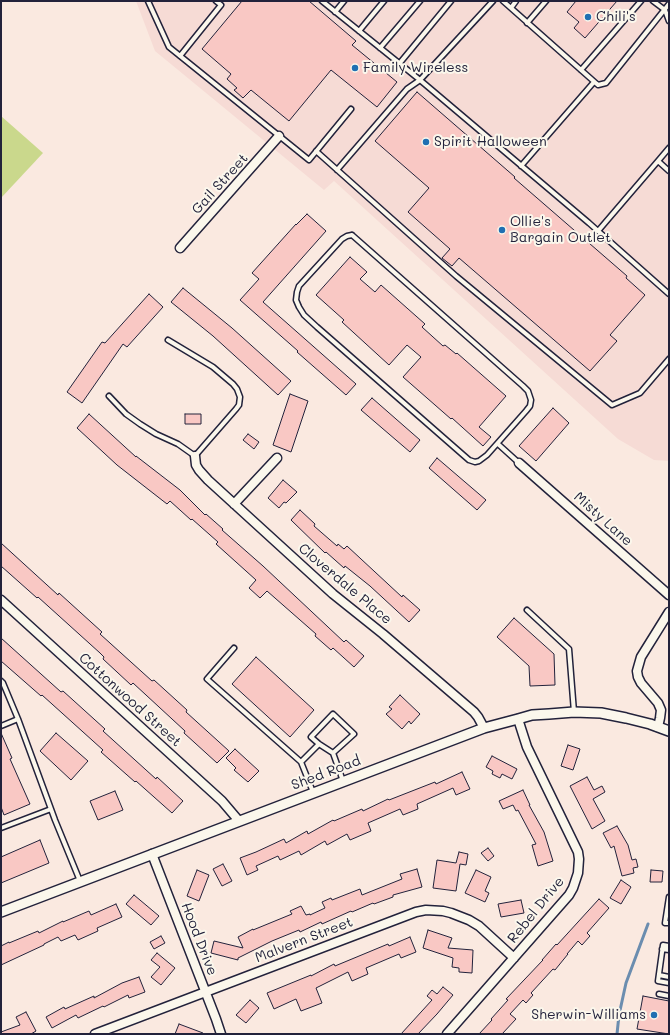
<!DOCTYPE html>
<html>
<head>
<meta charset="utf-8">
<style>
	body { margin:0 }
	#map { position:relative; width:670px; height:1035px; overflow:hidden; background:#fae9e0; font-family:Mali,sans-serif }
	canvas { display:block }
	.frame { position:absolute; inset:0; border:2px solid #22223b; pointer-events:none }
</style>
</head>
<body>
<div id="map">
<canvas width="670" height="1035"></canvas>
<div class="frame"></div>
</div>
<script>
const c = document.querySelector('canvas').getContext('2d');
c.lineJoin = 'round';
function paint(path, color) {
  c.fillStyle = color;
  c.fill(path, 'evenodd');
}
function poly(rows) {
  const path = new Path2D();
  for (const r of rows) {
    path.moveTo(r[0], r[1]);
    for (let i = 2; i < r.length; i += 2) path.lineTo(r[i], r[i + 1]);
  }
  return path;
}
function strokePath(path, color, width, dash) {
  c.strokeStyle = color;
  c.lineWidth = width;
  c.lineCap = dash ? 'butt' : 'round';
  c.setLineDash(dash || []);
  c.stroke(path);
}
function label(font, color, halo, rows, align = 'center') {
  c.font = font + ' Mali,sans-serif';
  c.lineWidth = 4;
  c.setLineDash([]);
  c.textBaseline = 'middle';
  c.strokeStyle = halo;
  c.fillStyle = color;
  for (const [text, x, y, turn = 0] of rows) {
    c.save();
    c.translate(x, y);
    c.rotate((+turn || 0) * Math.PI / 180);
    c.textAlign = isNaN(turn) ? turn : align;
    if (halo) c.strokeText(text, 0, 0);
    c.fillText(text, 0, 0);
    c.restore();
  }
}
paint(poly([
	[136,1,669,1,669,461,654,460,618,439,334,181,324,190,155,51]
]), '#f6dbd5');
paint(poly([
	[1,116,43,153,1,198]
]), '#cad88c');
strokePath(poly([
	[617,1034,619,1015,626,983,648,924]
]), '#6b8daf', 3);
const building = poly([
	[242,1,309,1,356,41,352,45,397,82,377,107,331,70,289,121,251,90,243,98,234,90,237,88,227,79,231,74,202,49,242,1],
	[576,1,617,1,585,38,574,28,579,22,567,12,576,1],
	[417,92,515,177,514,178,627,276,626,278,645,295,610,335,617,341,590,371,459,258,452,266,442,258,450,249,408,212,429,188,375,141,417,92],
	[307,214,326,231,263,302,356,384,346,395,297,352,298,351,240,300,259,279,252,273,296,224,296,225,307,214],
	[350,257,367,272,360,279,375,292,381,285,425,324,422,327,443,346,445,345,456,354,457,353,506,396,479,427,491,437,483,446,452,418,451,419,403,377,421,357,407,345,389,365,342,322,344,320,316,295,350,257],
	[183,288,232,328,291,381,278,395,213,336,171,302,183,288],
	[149,294,163,307,127,347,123,344,82,403,67,392,102,342,105,343,149,294],
	[290,394,308,401,291,452,273,445,290,394],
	[372,398,420,440,410,452,361,410,372,398],
	[553,408,569,423,536,461,519,446,553,408],
	[89,414,136,457,136,456,180,490,205,515,206,514,223,529,222,530,263,566,344,642,346,640,364,656,354,667,333,648,331,650,315,636,316,634,267,591,260,598,249,588,256,580,216,544,218,542,192,519,191,520,170,501,167,504,117,465,77,428,89,414],
	[185,414,201,414,201,424,185,424,185,414],
	[248,434,259,442,254,449,243,440,248,434],
	[437,458,486,500,477,510,429,468,437,458],
	[283,480,297,492,286,503,284,502,279,508,268,498,283,480],
	[300,510,315,524,314,526,337,546,338,544,344,549,347,546,402,597,403,595,420,610,409,622,370,586,345,566,344,568,326,552,325,553,291,520,300,510],
	[1,543,58,595,59,593,102,632,100,634,152,681,154,680,187,710,186,712,229,751,217,763,184,733,185,731,133,683,131,685,103,659,104,657,100,653,38,597,37,598,1,566,1,543],
	[514,618,554,654,555,685,530,686,529,666,497,637,514,618],
	[1,638,61,692,63,691,105,729,103,731,156,779,157,777,183,801,172,813,136,781,135,782,101,752,103,750,42,695,41,696,1,661,1,638],
	[256,657,314,710,290,737,232,684,256,657],
	[400,695,420,714,411,724,409,721,402,729,386,714,392,709,389,707,400,695],
	[1,733,12,758,10,759,30,804,4,815,1,807,1,733],
	[56,733,88,761,71,780,40,751,56,733],
	[568,745,580,749,573,770,561,766,568,745],
	[235,749,259,771,248,782,234,770,236,768,226,758,235,749],
	[492,756,517,769,512,779,502,774,500,778,492,774,493,771,486,767,492,756],
	[462,772,470,789,456,795,453,788,417,804,418,809,403,815,400,809,368,823,371,831,350,840,347,834,327,845,325,841,301,855,299,851,280,860,278,856,256,866,258,870,247,875,240,858,256,852,284,839,286,843,307,831,308,834,333,820,334,821,362,809,363,811,388,799,389,800,435,782,436,784,462,772],
	[587,777,594,790,602,786,605,792,593,799,605,821,592,829,570,786,587,777],
	[523,790,530,805,529,805,544,832,553,861,538,866,532,845,536,844,518,810,516,811,513,805,503,809,499,801,523,790],
	[115,791,123,810,98,820,90,801,115,791],
	[617,826,628,845,632,860,636,859,638,867,633,868,634,873,622,876,614,846,611,848,603,833,617,826],
	[40,840,49,863,1,883,1,857,40,840],
	[488,848,494,856,488,861,481,853,488,848],
	[459,852,468,854,466,865,460,864,456,891,433,888,437,860,456,863,459,852],
	[223,864,232,881,222,886,213,869,223,864],
	[417,869,422,887,393,895,393,897,374,904,373,903,352,912,351,911,322,924,321,922,300,932,299,930,272,941,238,958,238,960,211,953,214,941,243,948,238,937,253,929,253,930,292,914,290,911,301,906,306,915,310,914,310,915,325,908,322,902,331,898,332,900,360,889,362,895,402,879,400,874,417,869],
	[197,870,209,875,199,901,187,896,197,870],
	[476,870,491,877,485,891,489,893,485,902,465,893,476,870],
	[651,870,663,871,662,882,650,882,651,870],
	[621,880,631,887,621,904,610,898,621,880],
	[134,895,159,916,151,925,126,904,134,895],
	[599,899,609,908,587,933,590,936,582,945,578,941,567,954,568,954,555,970,553,969,531,993,533,995,526,1003,523,1000,510,1014,516,1019,502,1034,479,1034,492,1020,491,1019,508,1000,506,999,543,960,542,960,556,944,557,945,599,899],
	[521,900,524,913,501,917,498,904,521,900],
	[116,904,122,917,97,928,98,931,78,940,75,935,61,941,58,937,44,944,44,945,1,965,1,946,9,942,9,943,38,931,39,933,63,921,63,922,89,911,91,915,116,904],
	[428,930,452,938,448,948,473,950,472,973,459,972,459,968,452,967,453,958,423,948,428,930],
	[161,936,165,943,154,949,150,942,161,936],
	[410,937,416,952,401,958,399,954,366,968,368,974,352,981,348,972,316,988,322,1003,301,1011,296,999,274,1009,267,993,311,975,311,976,334,964,335,966,388,944,389,946,410,937],
	[157,953,175,968,161,985,151,977,160,967,151,960,157,953],
	[139,977,145,992,129,998,128,995,104,1007,103,1006,78,1018,76,1015,52,1028,46,1017,64,1007,65,1009,94,996,94,998,122,983,139,977],
	[443,987,453,995,437,1014,418,1034,401,1034,432,1000,427,996,432,990,437,994,443,987],
	[643,996,669,1001,669,1034,637,1029,643,996],
	[250,1000,259,1008,246,1023,236,1015,250,1000],
	[26,1012,36,1031,31,1034,1,1034,1,1032,20,1025,16,1017,26,1012],
	[179,1024,203,1033,203,1034,175,1034,179,1024]
]);
paint(building, '#f9c8c4');
strokePath(building, '#22223b', 1);
const service = poly([
	[148,1,169,47,309,160,351,109],
	[322,1,420,80,589,223,669,294],
	[503,1,598,85,606,83,669,4],
	[653,1,665,10,669,21],
	[511,8,516,1],
	[335,12,344,1],
	[527,23,546,1],
	[359,31,384,1],
	[380,48,420,1],
	[180,56,221,5,216,1],
	[399,64,451,1],
	[581,70,641,1],
	[669,148,658,161,669,171],
	[316,151,456,276,612,405,640,393,669,359],
	[521,166,594,82],
	[337,170,407,89,420,80,493,1],
	[598,231,658,161],
	[352,235,523,386,528,391,531,400,530,406,526,411,487,455,479,461,475,462,469,460,317,327,304,315,299,307,296,300,297,292,299,286,342,239,347,236,352,235],
	[109,396,126,414,140,424,156,434,178,444,195,456,236,409,239,405,240,397,237,389,233,384,213,367,168,340],
	[498,444,519,463],
	[527,610,569,649,574,712],
	[234,648,207,679,301,762],
	[1,681,3,683,18,719,55,820,80,881],
	[1,726,18,719],
	[333,753,319,744,311,737,333,714,354,734,333,753,343,781],
	[313,792,301,762,319,744],
	[1,828,51,809],
	[669,897,665,923,669,923],
	[669,946,663,945,658,981,669,983],
	[662,949,669,950],
	[659,975,669,977],
	[659,994,669,996]
]);
const minor = poly([
	[180,248,279,136],
	[195,456,196,465,199,470,208,480,333,594,383,634,474,712,478,717,484,728],
	[519,463,669,595],
	[234,504,277,458],
	[1,600,222,801,239,821],
	[658,727,660,718,661,710,658,703,641,683,638,677,637,671,641,657,669,612],
	[152,854,216,1019,221,1034],
	[95,1034,416,912,426,910,443,911,451,913,469,920,479,926,514,958],
	[447,1034,569,895,573,888,578,873,579,859,578,852,527,747,518,719]
]);
const tertiary = poly([
	[1,912,484,728,518,719,532,715,549,714,574,712,601,713,626,718,650,724,669,731]
]);
strokePath(service, '#22223b', 7);
strokePath(minor, '#22223b', 11);
strokePath(tertiary, '#22223b', 12);
strokePath(service, '#fbf7ec', 4);
strokePath(minor, '#fbf7ec', 8);
strokePath(tertiary, '#fbf7ec', 9);
for (const [x, y, r, color] of [
	[588,17,4,"#1f6fb2"],
	[355,68,4,"#1f6fb2"],
	[426,142,4,"#1f6fb2"],
	[502,230,4,"#1f6fb2"],
	[654,1015,4,"#1f6fb2"]
]) {
  const dot = new Path2D();
  dot.arc(x, y, r, 0, 2 * Math.PI);
  c.fillStyle = color;
  c.fill(dot);
  strokePath(dot, '#fbf7ec', 1.5);
}
label('14px', '#22223b', '#fbf7ec', [
	["Chili's",596,17],
	["Family Wireless",363,68],
	["Spirit Halloween",434,142],
	["Ollie's",510,222],
	["Bargain Outlet",510,238],
	["Sherwin-Williams",646,1015,"right"]
], 'left');
label('14px', '#22223b', '#fbf7ec', [
	["Gail Street",220,184,-48],
	["Misty Lane",603,519,42],
	["Cloverdale Place",345,584,40],
	["Cottonwood Street",130,700,42],
	["Shed Road",326,773,-21],
	["Rebel Drive",536,910,-51],
	["Hood Drive",199,939,69],
	["Malvern Street",304,940,-21]
]);
</script>
</body>
</html>
